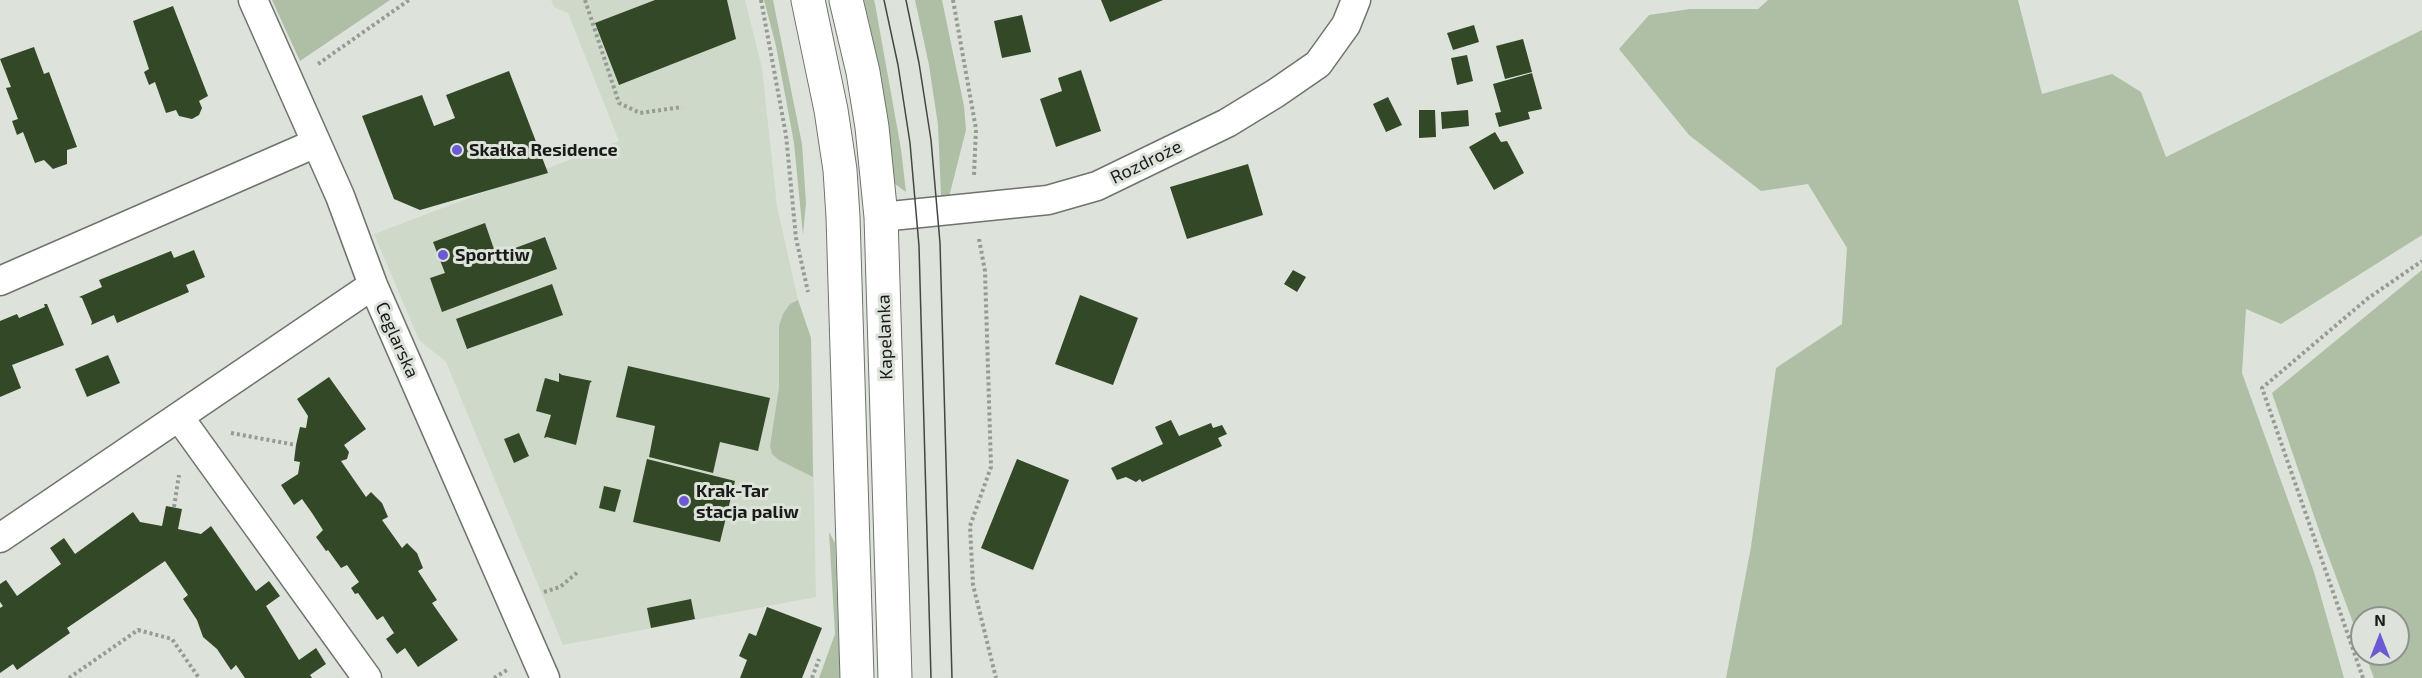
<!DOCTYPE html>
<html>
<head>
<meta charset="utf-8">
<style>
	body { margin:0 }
	#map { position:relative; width:2422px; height:678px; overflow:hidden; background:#dde3da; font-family:"Exo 2",sans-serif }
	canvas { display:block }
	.north { position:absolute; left:2350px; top:606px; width:60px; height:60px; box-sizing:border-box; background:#dde3da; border:2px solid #8f938d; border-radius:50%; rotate:0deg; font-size:16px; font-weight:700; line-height:24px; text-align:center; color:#191b19 }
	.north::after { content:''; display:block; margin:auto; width:21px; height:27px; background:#6b5ad3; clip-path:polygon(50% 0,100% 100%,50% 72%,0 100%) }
</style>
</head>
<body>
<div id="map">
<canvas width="2422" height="678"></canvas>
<div class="north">N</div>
</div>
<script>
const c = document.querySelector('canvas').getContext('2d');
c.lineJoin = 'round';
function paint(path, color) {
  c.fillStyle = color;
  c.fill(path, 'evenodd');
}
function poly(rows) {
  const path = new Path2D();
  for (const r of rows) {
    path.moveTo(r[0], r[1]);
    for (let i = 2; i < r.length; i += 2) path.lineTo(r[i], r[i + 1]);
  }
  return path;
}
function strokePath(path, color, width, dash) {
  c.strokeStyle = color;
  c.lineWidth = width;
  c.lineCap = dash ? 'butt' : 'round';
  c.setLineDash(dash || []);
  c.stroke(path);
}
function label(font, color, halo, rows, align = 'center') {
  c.font = font + ' "Exo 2",sans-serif';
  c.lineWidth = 6;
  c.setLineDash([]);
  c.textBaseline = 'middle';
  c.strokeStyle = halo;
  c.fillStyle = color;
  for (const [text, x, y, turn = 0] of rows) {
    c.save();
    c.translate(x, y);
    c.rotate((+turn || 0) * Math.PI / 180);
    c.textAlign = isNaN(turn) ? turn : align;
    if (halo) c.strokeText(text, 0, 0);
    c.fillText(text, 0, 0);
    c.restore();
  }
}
paint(poly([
	[551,0,745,0,762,68,777,206,798,300,811,338,816,597,563,645,446,362,419,340,374,234,619,141,568,13,554,7]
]), '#cfd9ca');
paint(poly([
	[272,0,390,0,300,61],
	[764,0,773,0,802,144,806,203,803,235,794,143,776,46],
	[864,0,874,0,875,4,901,149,906,192,895,184,881,74],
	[915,0,942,0,964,106,966,130,949,197,941,196,938,125,929,65],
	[1768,0,2018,0,2042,94,2112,74,2141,92,2166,157,2422,30,2422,235,2281,324,2246,309,2242,373,2314,572,2344,678,1726,678,1751,547,1776,368,1842,324,1847,248,1808,184,1761,191,1689,135,1619,49,1649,15,1690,9,1758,9],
	[2422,270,2422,678,2374,678,2365,654,2398,654,2398,618,2362,618,2362,647,2322,539,2272,393],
	[798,300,811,338,813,477,779,460,772,454,770,446,779,388,779,326,783,314,790,304],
	[829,532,835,543,840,678,819,678,835,634]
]), '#aebfa6');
paint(poly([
	[655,0,727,0,736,39,619,85,595,23],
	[1101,0,1163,0,1110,22],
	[173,6,208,96,199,101,202,108,199,115,192,119,179,116,176,110,166,113,155,82,149,85,144,72,149,69,133,21],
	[1022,15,1031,52,1002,58,994,21],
	[1474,25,1479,42,1453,50,1447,33],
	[1523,39,1532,72,1505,79,1496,46],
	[34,47,44,74,49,72,77,147,67,150,67,164,53,169,44,160,35,163,23,132,17,135,12,121,18,119,6,88,11,87,0,59],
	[1467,55,1473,81,1457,85,1451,58],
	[1081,70,1101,131,1056,147,1040,99,1062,91,1058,78],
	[509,71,548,173,420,210,394,199,362,116,422,95,434,126,455,118,446,95],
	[1532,73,1542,109,1528,112,1530,119,1499,127,1495,113,1501,112,1493,84],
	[1388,97,1402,125,1386,132,1373,104],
	[1419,110,1435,110,1436,137,1419,138],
	[1468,110,1469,126,1442,129,1441,112],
	[1495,132,1501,142,1507,141,1524,173,1494,190,1469,147],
	[1248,164,1263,215,1187,239,1170,187],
	[485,223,496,255,545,237,557,269,442,312,430,278,445,273,433,242],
	[194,250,205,277,186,285,189,292,117,323,114,315,91,325,92,322,82,298,79,297,102,287,99,280,171,251,174,258],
	[1293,270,1306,277,1297,292,1284,284],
	[552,284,563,315,467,349,456,319],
	[1080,295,1138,318,1113,385,1055,364],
	[44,304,47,304,64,345,12,365,21,388,0,397,0,321,17,314,19,318,45,307],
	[108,355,120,383,87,397,75,369],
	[628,366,770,398,758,451,720,442,713,473,649,457,655,426,616,417],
	[559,373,562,375,592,381,590,383,576,445,547,437,544,438,551,415,536,411,545,378,559,382],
	[329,377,366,429,344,445,349,452,347,459,341,461,366,497,371,492,382,503,388,517,382,520,402,548,407,543,417,553,423,568,418,571,437,600,432,603,458,640,418,667,405,648,397,654,386,639,394,633,383,616,377,620,358,593,355,594,351,588,359,582,347,565,341,568,328,550,326,551,316,537,323,530,312,513,302,499,294,505,281,485,298,474,300,462,294,461,296,445,300,427,306,428,308,416,297,399],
	[1171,420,1179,436,1211,423,1213,428,1222,425,1227,434,1218,438,1222,446,1142,482,1140,479,1136,482,1126,477,1117,480,1111,468,1163,444,1155,427],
	[519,433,529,456,514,463,504,439],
	[647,459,735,481,720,542,633,522],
	[1017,459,1069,480,1033,570,981,548],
	[604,486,621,490,615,512,599,508],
	[166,506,182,509,178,529,201,534,211,526,256,591,269,581,280,596,266,606,299,660,316,648,326,664,310,675,312,678,245,678,236,665,231,670,217,649,203,637,197,620,183,599,188,595,165,561,67,628,70,633,17,670,13,664,0,673,0,608,3,606,0,602,0,584,6,580,17,596,61,564,50,548,64,538,75,554,133,512,140,522,162,526],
	[691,599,695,619,651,628,647,608],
	[767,607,822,628,802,678,740,678,747,660,739,656,749,633,756,636]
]), '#324826');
const street = poly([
	[253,0,340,196,373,285,545,678],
	[881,217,1048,200,1097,186,1227,123,1276,93,1318,64,1346,25,1356,0],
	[0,281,316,143],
	[179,417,367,678],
	[0,538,373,285]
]);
const secondary = poly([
	[808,0,831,110,840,170,843,217,857,678],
	[846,0,863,72,872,127,881,217,895,678]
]);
strokePath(street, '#6e736c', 31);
strokePath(secondary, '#6e736c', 35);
strokePath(poly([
	[585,0,619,103,640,113,682,107],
	[761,0,786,135,796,238,808,292],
	[953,0,976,129,974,175],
	[318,64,409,0],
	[979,239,985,271,991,467,970,526,973,585,996,678],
	[231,433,296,445],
	[174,507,179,475],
	[544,592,560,587,579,571],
	[69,678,138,630,172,639,199,678],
	[494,678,507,670],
	[812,678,819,659],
	[2363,678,2262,388,2367,299,2422,261]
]), '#969b94', 4, [3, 3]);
strokePath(street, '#fff', 28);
strokePath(secondary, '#fff', 33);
strokePath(poly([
	[884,0,898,65,910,143,919,246,931,678],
	[906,0,919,63,931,140,940,243,952,678]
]), '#434642', 1.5);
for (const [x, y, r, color] of [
	[457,150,6,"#6b5ad3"],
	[443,255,6,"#6b5ad3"],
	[684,501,6,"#6b5ad3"]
]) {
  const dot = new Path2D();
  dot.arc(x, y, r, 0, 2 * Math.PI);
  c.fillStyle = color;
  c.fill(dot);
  strokePath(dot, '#dde3da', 2);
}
label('bold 18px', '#191b19', '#dde3da', [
	["Skałka Residence",469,150],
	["Sporttiw",455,255],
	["Krak-Tar",696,491],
	["stacja paliw",696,512]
], 'left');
label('18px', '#191b19', '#dde3da', [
	["Rozdroże",1146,162,-26],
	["Kapelanka",885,337,-92],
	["Ceglarska",397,340,66]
]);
</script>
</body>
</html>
